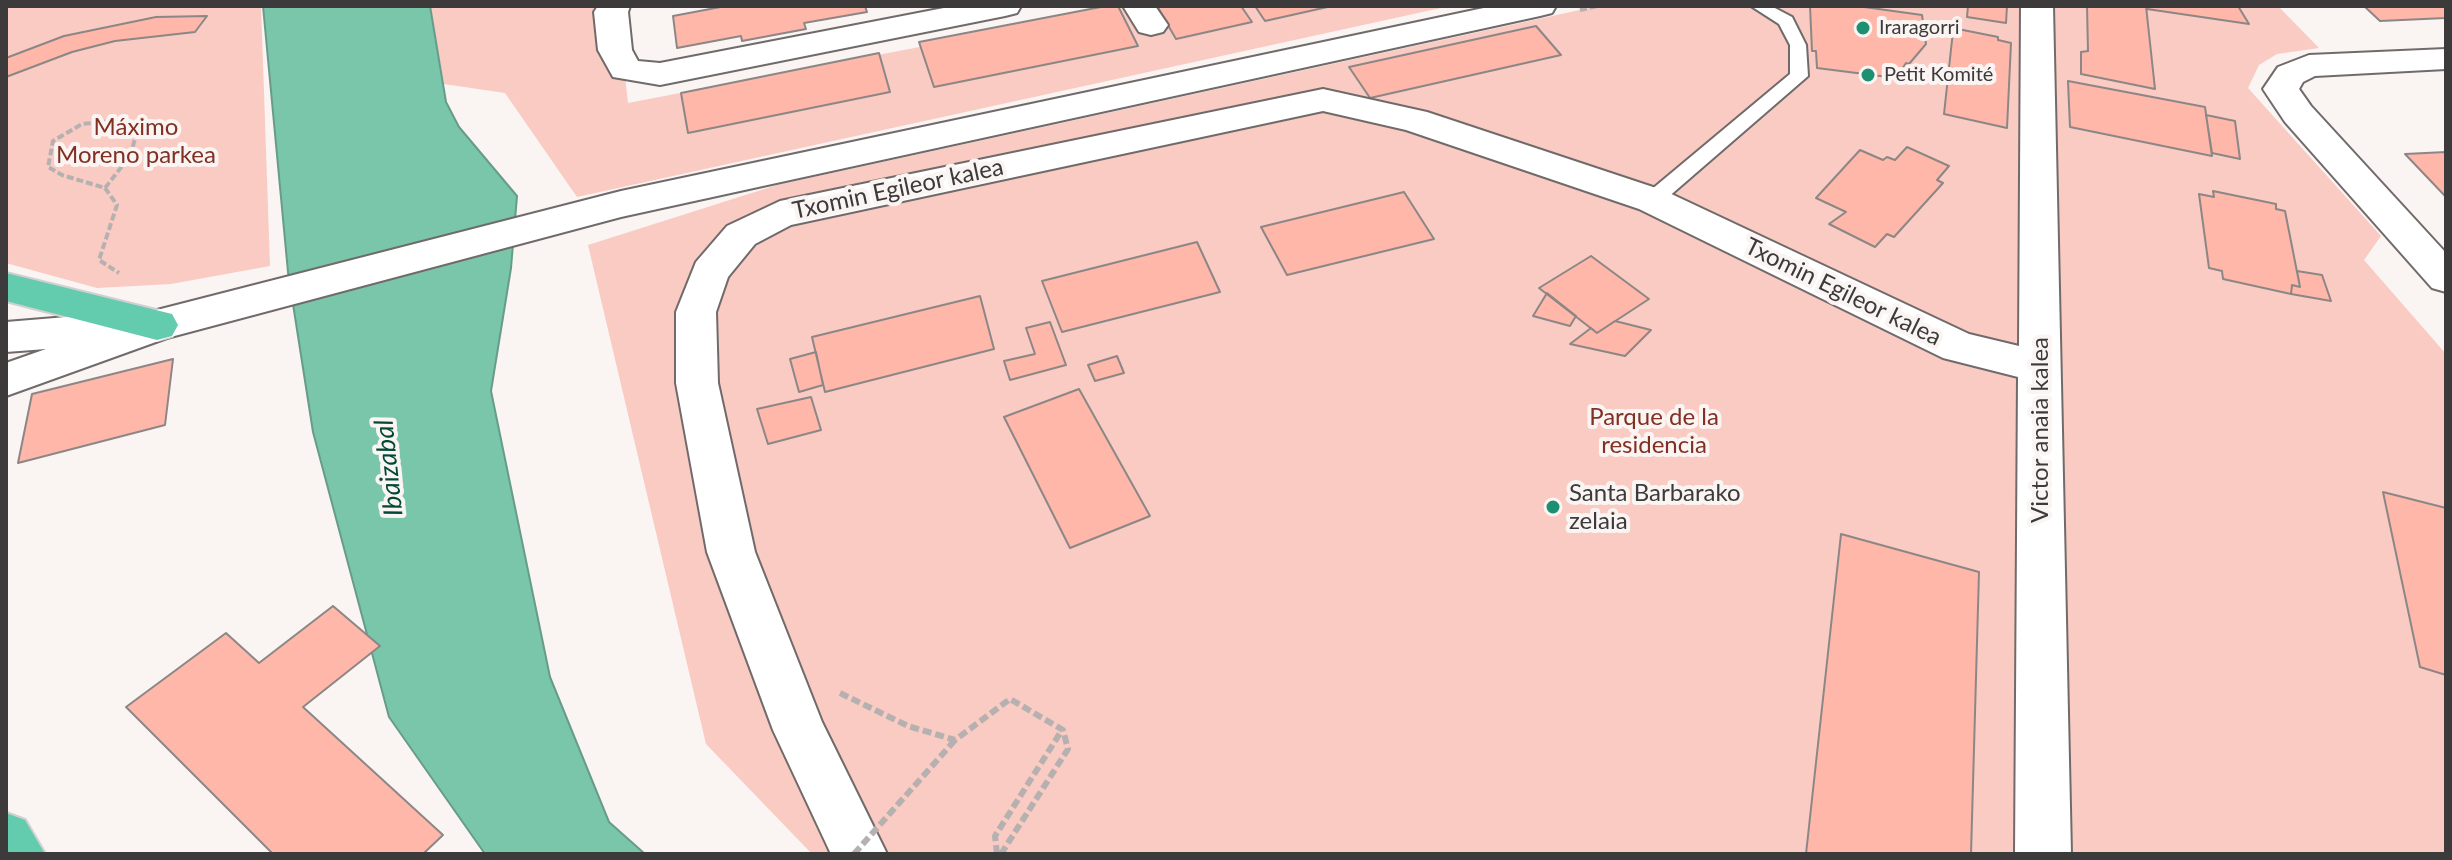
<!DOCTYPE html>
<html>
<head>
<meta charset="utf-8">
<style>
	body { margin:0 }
	#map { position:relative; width:2452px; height:860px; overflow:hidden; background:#faf4f3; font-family:Lato,sans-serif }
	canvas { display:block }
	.frame { position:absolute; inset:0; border:8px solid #3c3a3a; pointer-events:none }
</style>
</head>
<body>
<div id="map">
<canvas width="2452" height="860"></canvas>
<div class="frame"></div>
</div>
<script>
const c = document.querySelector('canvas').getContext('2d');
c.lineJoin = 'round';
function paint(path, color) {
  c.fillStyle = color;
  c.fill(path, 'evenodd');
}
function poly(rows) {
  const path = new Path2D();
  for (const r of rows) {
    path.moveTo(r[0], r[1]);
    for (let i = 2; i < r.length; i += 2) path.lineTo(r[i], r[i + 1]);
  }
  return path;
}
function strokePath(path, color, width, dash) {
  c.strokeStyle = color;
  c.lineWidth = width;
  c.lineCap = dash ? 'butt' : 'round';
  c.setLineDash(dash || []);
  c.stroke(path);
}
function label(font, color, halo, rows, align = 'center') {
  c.font = font + ' Lato,sans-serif';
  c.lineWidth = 8;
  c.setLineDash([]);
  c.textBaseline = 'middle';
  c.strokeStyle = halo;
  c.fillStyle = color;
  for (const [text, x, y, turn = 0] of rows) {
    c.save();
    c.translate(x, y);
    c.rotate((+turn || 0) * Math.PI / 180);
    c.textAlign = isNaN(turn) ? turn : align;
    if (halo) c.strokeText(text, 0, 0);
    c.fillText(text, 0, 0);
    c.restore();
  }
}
paint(poly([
	[6,6,261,6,270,266,171,284,97,288,6,263],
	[430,6,617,6,628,103,1133,6,1450,6,577,197,505,93,444,84],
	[1598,6,2278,6,2319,48,2277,54,2259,65,2248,88,2381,236,2364,260,2446,354,2446,854,812,854,706,744,588,245,777,185]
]), '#f9cbc2');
const water = poly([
	[263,6,430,6,446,102,459,127,517,196,511,268,491,391,550,677,609,822,645,854,485,854,389,717,313,432,288,272,263,6]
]);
paint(water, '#79c6ab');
strokePath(water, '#679c89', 2);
const building = poly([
	[726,6,865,6,867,12,804,23,806,29,742,41,741,36,677,48,673,16,726,6],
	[1106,6,1118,6,1138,46,934,87,919,42,1106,6],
	[1157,6,1241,6,1252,22,1176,39,1157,6],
	[1255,6,1332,6,1265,21,1255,6],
	[1810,6,1857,6,1922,15,1926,44,1909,64,1906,63,1896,78,1817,68,1816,51,1812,51,1810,6],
	[1968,6,2007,6,2006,23,1967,17,1968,6],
	[2087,6,2146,6,2155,89,2081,74,2081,52,2088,51,2087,6],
	[2146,6,2238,6,2249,24,2147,9,2146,6],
	[2364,6,2446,6,2446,18,2380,21,2364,6],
	[207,16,195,32,115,41,72,52,6,77,6,58,64,36,156,17,207,16],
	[1536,26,1561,55,1370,98,1349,67,1536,26],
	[1958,29,1998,37,1998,40,2011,43,2007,128,1944,114,1953,31,1958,32,1958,29],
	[879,53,890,92,688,133,681,93,879,53],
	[2068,81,2205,107,2212,156,2070,127,2068,81],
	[2206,115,2235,121,2240,159,2212,153,2206,115],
	[1907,147,1949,166,1937,180,1943,183,1894,237,1887,234,1875,247,1829,224,1846,212,1816,198,1860,150,1883,160,1887,157,1895,160,1907,147],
	[2446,152,2446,197,2405,154,2446,152],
	[2213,191,2276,204,2276,209,2285,211,2300,287,2292,285,2291,294,2223,279,2222,271,2209,268,2199,194,2214,197,2213,191],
	[1404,192,1434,239,1287,275,1261,227,1404,192],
	[1197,242,1220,292,1062,332,1042,281,1197,242],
	[1591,256,1649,299,1597,333,1539,288,1591,256],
	[2297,271,2322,275,2331,301,2291,294,2292,285,2300,287,2297,271],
	[1547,293,1576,316,1570,326,1533,316,1547,293],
	[980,296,994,349,825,392,812,337,980,296],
	[1615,321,1651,330,1625,356,1570,344,1591,328,1597,333,1615,321],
	[1050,322,1066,365,1010,380,1004,361,1035,354,1026,328,1050,322],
	[816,352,823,385,799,392,790,359,816,352],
	[1117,356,1124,373,1095,381,1088,365,1117,356],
	[173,359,165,425,18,463,32,394,173,359],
	[1079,389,1150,516,1070,548,1004,417,1079,389],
	[811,397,821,430,768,444,757,409,811,397],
	[2383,492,2446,508,2446,675,2420,667,2383,492],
	[1841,534,1979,572,1971,854,1806,854,1841,534],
	[333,606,380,646,303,707,443,835,423,854,273,854,126,707,226,633,259,663,333,606]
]);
paint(building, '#feb7a9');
strokePath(building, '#8c8786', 2);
const service = poly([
	[1751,6,1771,6,1792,17,1806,45,1808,76,1659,205,1645,205,1642,200,1645,195,1790,74,1790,45,1779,24,1751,6]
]);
const minor = poly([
	[598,6,630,6,628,12,632,50,638,61,660,63,954,6,1021,6,1017,13,1005,16,660,85,613,77,598,50,594,12,598,6],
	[1123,6,1155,6,1168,25,1163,32,1151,35,1139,32,1123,6],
	[2021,6,2053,6,2071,854,2015,854,2018,377,1943,358,1639,209,1406,130,1323,111,791,225,755,244,728,277,716,312,718,383,755,552,822,722,887,854,831,854,773,730,707,552,676,383,676,312,696,262,727,226,780,201,1323,89,1427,112,1665,191,1969,334,2019,346,2021,6],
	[2446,49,2446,69,2315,76,2303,82,2299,89,2311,106,2446,253,2446,292,2432,288,2285,122,2263,89,2278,67,2309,55,2446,49]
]);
const tertiary = poly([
	[1493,6,1556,6,1552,13,1540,16,621,217,167,338,6,396,6,363,46,349,6,352,6,322,103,314,118,318,120,322,157,310,621,191,1493,6]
]);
const trunk = poly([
	[6,273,172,314,178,325,172,336,157,340,6,301,6,273],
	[6,813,25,820,45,854,6,854,6,813]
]);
strokePath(service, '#706b6a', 4);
strokePath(minor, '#706b6a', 4);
strokePath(tertiary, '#706b6a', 4);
strokePath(trunk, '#d0d0d0', 4);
strokePath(poly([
	[1580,10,1598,6],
	[122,120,138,129,130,156,105,188,62,175,48,167,53,141,82,124,122,120],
	[105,188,117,205,99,260,119,273]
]), '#b6b1b0', 4, [7, 3]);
strokePath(poly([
	[840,693,908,726,955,740,1010,699,1063,730,1068,749,1001,854],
	[997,854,995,836,1062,730]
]), '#b6b1b0', 6, [9, 4]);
paint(service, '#fff');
paint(minor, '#fff');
paint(tertiary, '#fff');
paint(trunk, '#64ccae');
strokePath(poly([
	[854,854,955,740]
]), '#b6b1b0', 6, [9, 4]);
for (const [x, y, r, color] of [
	[1863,28,8,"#1e9072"],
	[1868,75,8,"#1e9072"],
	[1553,507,8,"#1e9072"]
]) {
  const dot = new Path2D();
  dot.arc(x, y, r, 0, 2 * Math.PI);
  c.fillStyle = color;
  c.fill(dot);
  strokePath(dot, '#faf4f3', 3);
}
label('20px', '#3c3a3a', '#faf4f3', [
	["Iraragorri",1879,28],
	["Petit Komité",1884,75]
], 'left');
label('24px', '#823023', '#faf4f3', [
	["Máximo",136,127],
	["Moreno parkea",136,155],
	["Parque de la",1654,417],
	["residencia",1654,445]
]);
label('24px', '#3c3a3a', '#faf4f3', [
	["Txomin Egileor kalea",898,189,-12],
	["Txomin Egileor kalea",1843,292,26],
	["Victor anaia kalea",2040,430,-90]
]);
label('24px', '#3c3a3a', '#faf4f3', [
	["Santa Barbarako",1569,493],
	["zelaia",1569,521]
], 'left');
label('italic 26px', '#034837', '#faf4f3', [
	["Ibaizabal",389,468,-96]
]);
</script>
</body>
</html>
